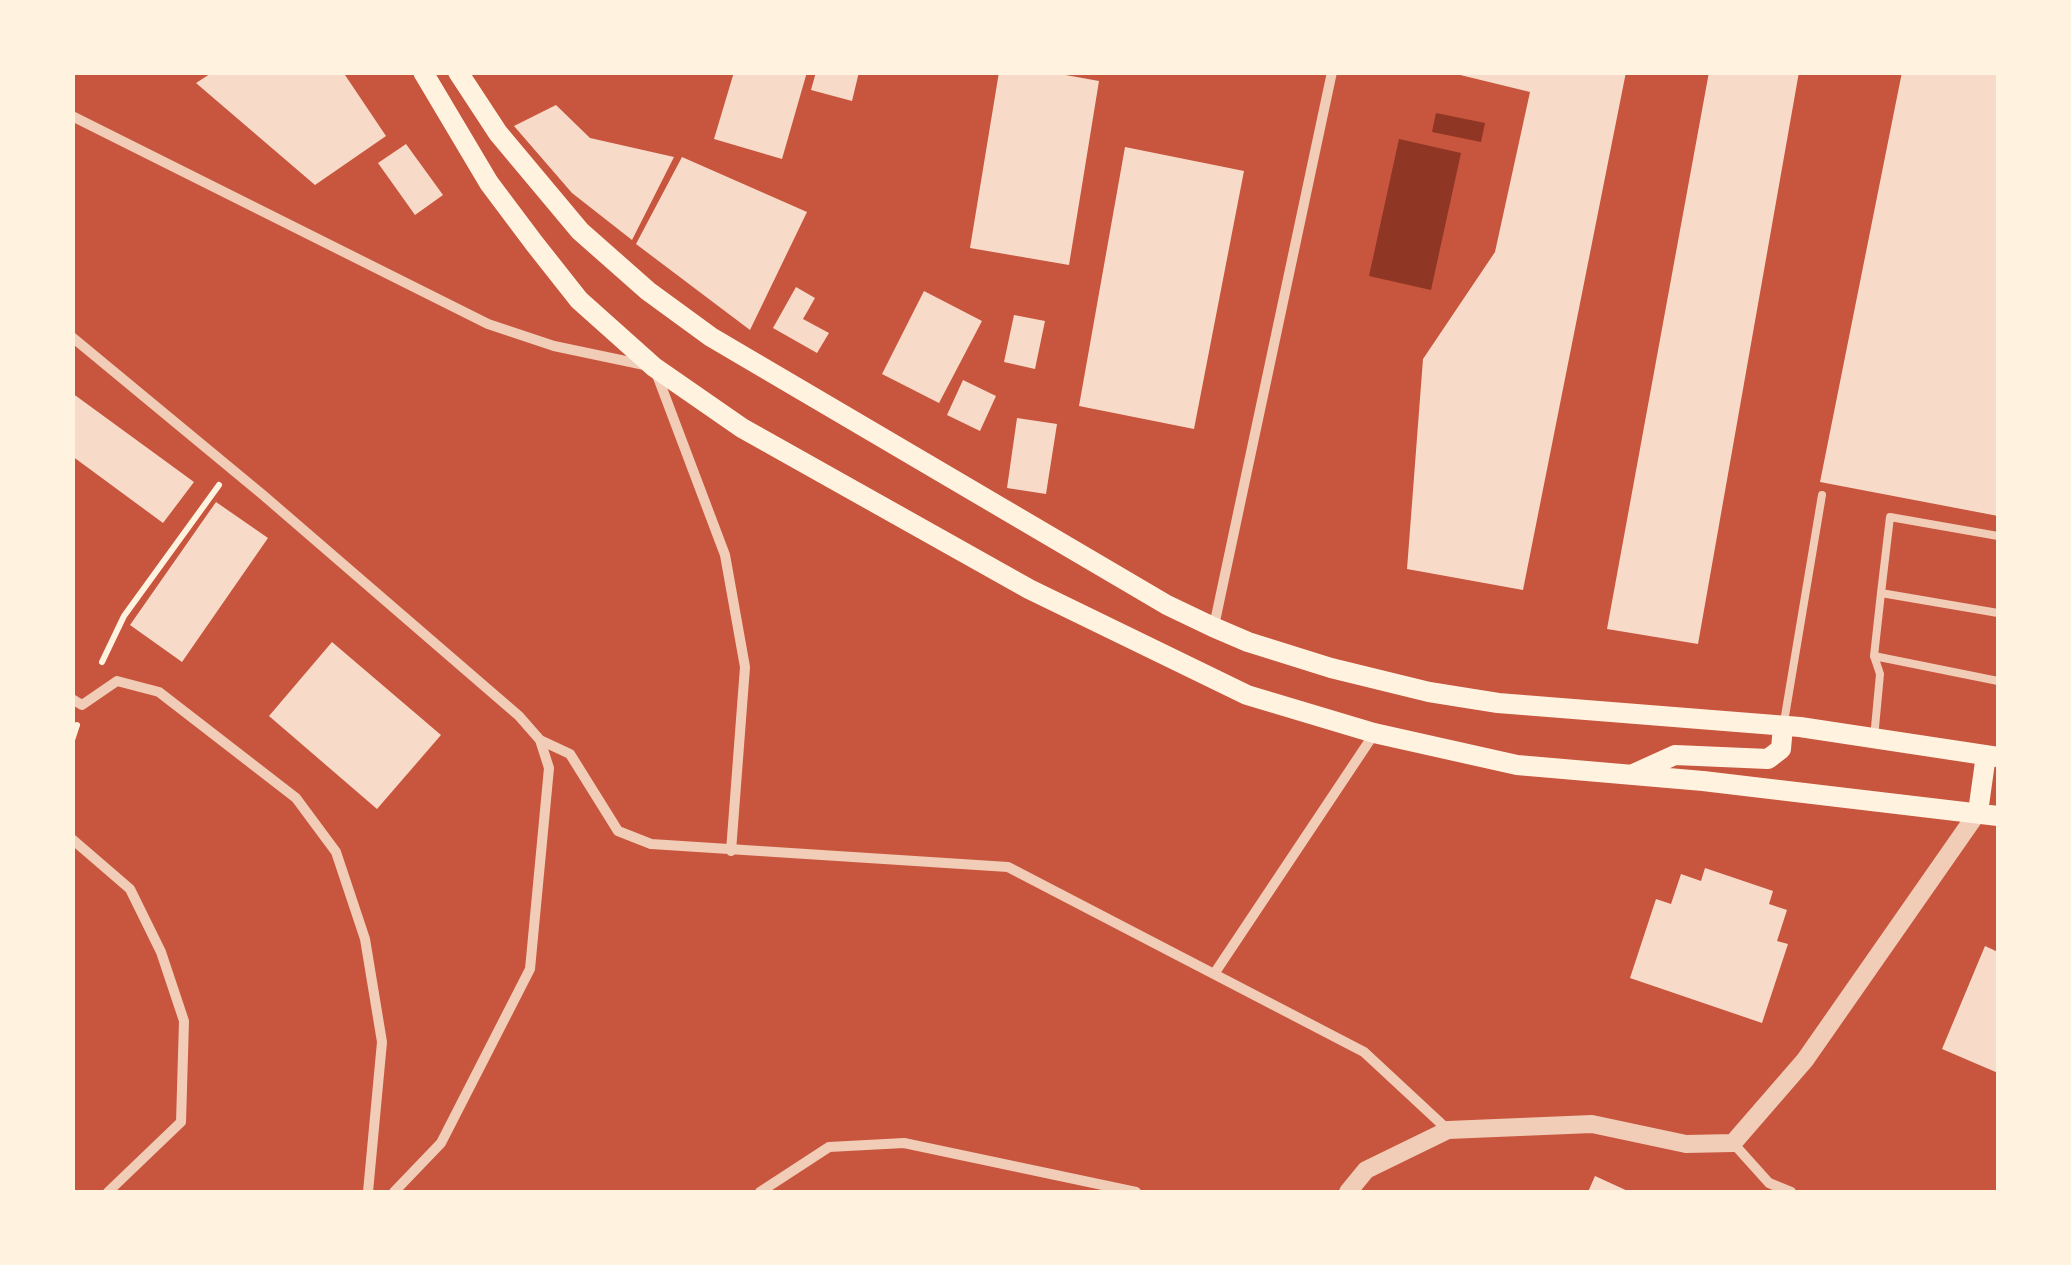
<!DOCTYPE html>
<html>
<head>
<meta charset="utf-8">
<style>
	body { margin:0 }
	#map { position:relative; width:2071px; height:1265px; overflow:hidden; background:#c8553d; font-family:"Roboto Condensed",sans-serif }
	canvas { display:block }
	.frame { position:absolute; inset:0; border:75px solid #fff3e0; pointer-events:none }
</style>
</head>
<body>
<div id="map">
<canvas width="2071" height="1265"></canvas>
<div class="frame"></div>
</div>
<script>
const c = document.querySelector('canvas').getContext('2d');
c.lineJoin = 'round';
function paint(path, color) {
  c.fillStyle = color;
  c.fill(path, 'evenodd');
}
function poly(rows) {
  const path = new Path2D();
  for (const r of rows) {
    path.moveTo(r[0], r[1]);
    for (let i = 2; i < r.length; i += 2) path.lineTo(r[i], r[i + 1]);
  }
  return path;
}
function strokePath(path, color, width, dash) {
  c.strokeStyle = color;
  c.lineWidth = width;
  c.lineCap = dash ? 'butt' : 'round';
  c.setLineDash(dash || []);
  c.stroke(path);
}
paint(poly([
	[1436,113,1485,123,1481,142,1432,132],
	[1399,139,1461,153,1431,290,1369,276]
]), '#8f3625');
paint(poly([
	[213,72,343,72,386,136,315,185,196,83],
	[734,72,807,72,782,159,714,139],
	[816,72,859,72,852,101,811,90],
	[999,72,1049,72,1099,81,1069,265,970,248],
	[1448,72,1626,72,1523,590,1407,569,1423,359,1495,252,1530,92],
	[1709,72,1799,72,1698,644,1607,629],
	[1902,72,1998,72,1998,516,1820,482],
	[556,105,590,138,674,157,632,240,572,193,514,126],
	[406,144,443,195,415,215,378,163],
	[1125,147,1244,171,1194,429,1079,406],
	[682,157,807,212,750,330,636,244],
	[796,287,815,298,803,319,829,333,817,353,773,328],
	[924,291,982,321,939,403,882,374],
	[1014,315,1045,321,1035,369,1004,362],
	[963,380,996,396,980,431,947,415],
	[72,393,194,482,163,523,72,456],
	[1017,418,1057,424,1046,494,1007,488],
	[216,502,268,538,182,662,130,625],
	[332,642,441,735,377,809,269,716],
	[1705,868,1773,891,1769,904,1787,910,1777,941,1788,944,1762,1023,1630,978,1656,899,1671,904,1681,874,1701,881],
	[1985,946,1998,952,1998,1073,1942,1049],
	[1595,1176,1630,1192,1588,1192]
]), '#f7dbc8');
strokePath(poly([
	[102,662,124,616,219,485],
	[72,740,77,725]
]), '#fff3e0', 6);
strokePath(poly([
	[1881,593,1890,517,1998,536],
	[1874,656,1998,681],
	[1784,722,1822,495],
	[1874,738,1880,674,1874,656,1881,593,1998,613]
]), '#f1ccb7', 8);
strokePath(poly([
	[72,116,488,324,554,346,654,367,725,555,745,667,731,851],
	[72,337,263,495,519,716,540,740,549,768,530,969,441,1143,394,1192],
	[1214,626,1332,72],
	[72,699,82,705,117,681,159,692,296,798,336,852,365,939,382,1042,368,1192],
	[540,740,570,754,618,831,651,844,1008,867,1364,1052,1448,1130],
	[72,839,130,889,161,952,184,1021,181,1122,108,1192],
	[1214,974,1374,734],
	[1733,1143,1769,1183,1791,1192],
	[760,1192,829,1147,904,1143,1136,1192]
]), '#f1ccb7', 10);
strokePath(poly([
	[1348,1192,1366,1170,1448,1130,1592,1124,1686,1144,1733,1143,1805,1060,1978,812]
]), '#f1ccb7', 18);
strokePath(poly([
	[423,72,489,183,534,243,579,300,654,367,742,428,1029,589,1247,695,1374,733,1517,765,1703,781,1998,816],
	[458,72,498,133,580,231,648,291,711,337,1167,605,1213,627,1248,642,1331,668,1429,692,1498,703,1800,727,1998,757],
	[1633,774,1675,755,1768,759,1781,749,1783,726],
	[1978,812,1986,755]
]), '#fff3e0', 20);
</script>
</body>
</html>
